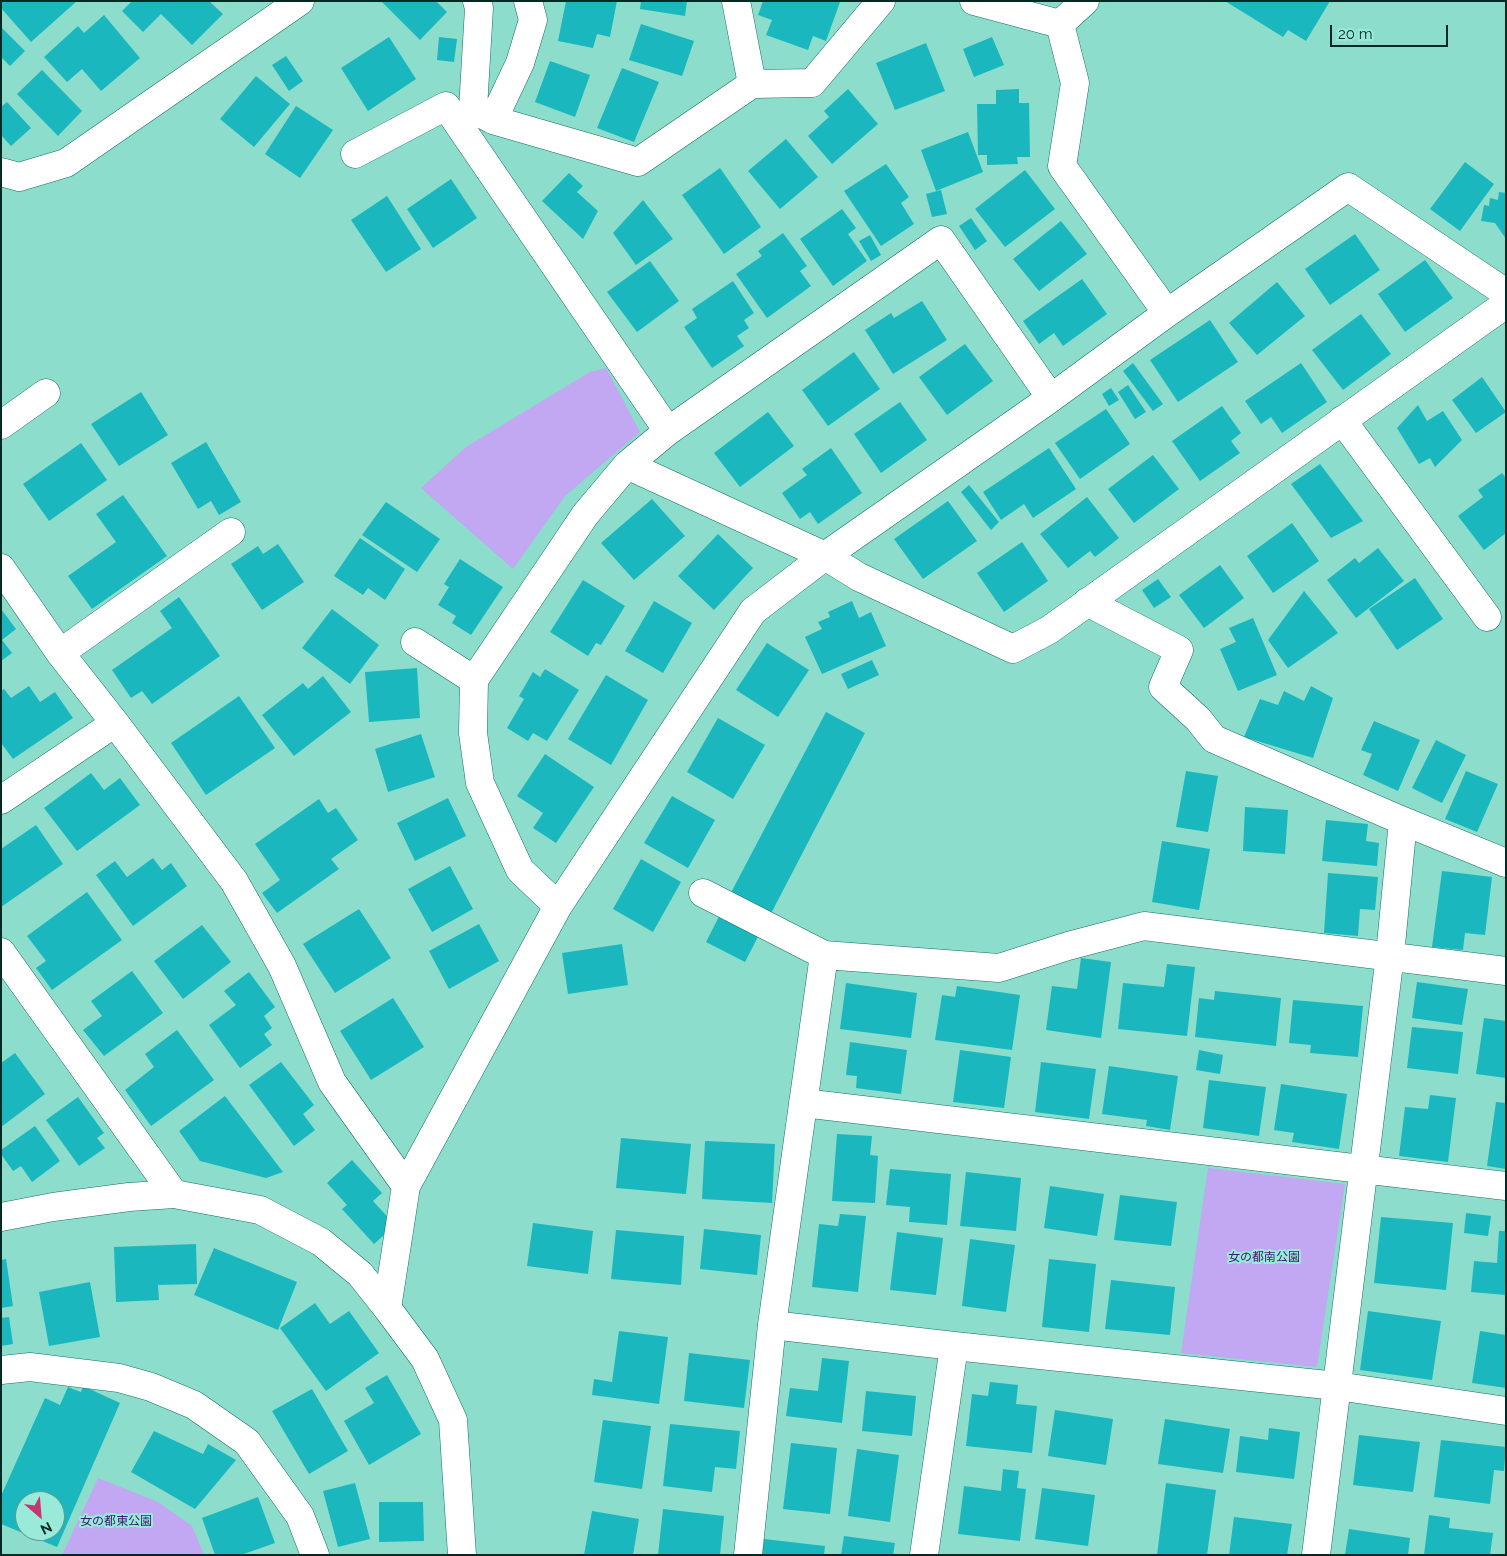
<!DOCTYPE html>
<html>
<head>
<meta charset="utf-8">
<style>
	body { margin:0 }
	#map { position:relative; width:1507px; height:1556px; overflow:hidden; background:#8cddcc; font-family:Raleway,sans-serif }
	canvas { display:block }
	.frame { position:absolute; inset:0; border:2px solid #042822; pointer-events:none }
	.north { position:absolute; left:15px; top:1491px; width:50px; height:50px; box-sizing:border-box; background:#99ead9; border:1px solid #5d9c90; border-radius:50%; rotate:153deg; font-size:14px; font-weight:700; line-height:20px; text-align:center; color:#042822 }
	.north::after { content:''; display:block; margin:auto; width:18px; height:22px; background:#c13770; clip-path:polygon(50% 0,100% 100%,50% 72%,0 100%) }
	.scale { position:absolute; left:1330px; top:25px; width:118px; height:22px; box-sizing:border-box; border:2px solid #042822; border-top:0; padding-left:6px; font-size:15px; line-height:18px; white-space:nowrap; color:#042822; -webkit-text-stroke:4px #99ead9; paint-order:stroke }
</style>
</head>
<body>
<div id="map">
<canvas width="1507" height="1556"></canvas>
<div class="frame"></div>
<div class="north">N</div>
<div class="scale">20 m</div>
</div>
<script>
const c = document.querySelector('canvas').getContext('2d');
c.lineJoin = 'round';
function paint(path, color) {
  c.fillStyle = color;
  c.fill(path, 'evenodd');
}
function poly(rows) {
  const path = new Path2D();
  for (const r of rows) {
    path.moveTo(r[0], r[1]);
    for (let i = 2; i < r.length; i += 2) path.lineTo(r[i], r[i + 1]);
  }
  return path;
}
function strokePath(path, color, width, dash) {
  c.strokeStyle = color;
  c.lineWidth = width;
  c.lineCap = dash ? 'butt' : 'round';
  c.setLineDash(dash || []);
  c.stroke(path);
}
function label(font, color, halo, rows, align = 'center') {
  c.font = font + ' Raleway,"Noto Sans JP",sans-serif';
  c.lineWidth = 4;
  c.setLineDash([]);
  c.textBaseline = 'middle';
  c.strokeStyle = halo;
  c.fillStyle = color;
  for (const [text, x, y, turn = 0] of rows) {
    c.save();
    c.translate(x, y);
    c.rotate((+turn || 0) * Math.PI / 180);
    c.textAlign = isNaN(turn) ? turn : align;
    if (halo) c.strokeText(text, 0, 0);
    c.fillText(text, 0, 0);
    c.restore();
  }
}
paint(poly([
	[606,368,640,432,565,496,513,569,421,488,466,447,590,372],
	[1208,1168,1345,1184,1317,1367,1181,1353],
	[98,1478,158,1502,192,1526,204,1555,62,1555]
]), '#c2a7f3');
paint(poly([
	[1,1,77,1,31,42,1,8],
	[132,1,209,1,223,14,192,45,161,14,143,32,122,11],
	[381,1,436,1,447,12,420,40],
	[566,1,617,1,610,37,597,34,593,48,558,41],
	[641,1,687,1,685,16,640,9],
	[763,1,837,1,840,2,826,41,813,36,808,50,766,35,772,20,758,15],
	[1225,1,1330,1,1306,41,1288,30,1283,37],
	[104,15,140,58,101,91,82,69,67,82,44,57,78,26,84,33],
	[641,24,694,41,682,76,629,60],
	[1,27,25,51,10,66,1,57],
	[389,37,416,79,368,111,341,68],
	[439,37,457,39,454,62,437,60],
	[992,37,1004,65,974,77,963,49],
	[926,43,945,91,895,110,876,63],
	[286,56,303,81,289,91,272,65],
	[550,61,590,75,575,117,535,102],
	[622,68,659,82,634,142,597,128],
	[42,70,82,111,58,136,17,94],
	[256,76,290,104,254,147,220,119],
	[848,89,878,124,832,164,808,136,829,117,824,111],
	[1019,89,1019,103,1029,103,1030,157,1017,157,1018,164,987,165,987,155,978,155,977,104,996,104,996,90],
	[7,102,31,128,11,146,1,135,1,107],
	[296,106,333,130,300,178,265,154],
	[968,132,983,172,936,191,921,150],
	[786,139,818,177,780,209,748,171],
	[1465,162,1494,184,1460,231,1430,209],
	[886,164,909,197,901,203,914,224,881,246,844,191],
	[720,168,761,227,724,254,682,195],
	[1025,170,1055,209,1005,247,975,209],
	[569,173,583,186,577,192,598,211,583,239,542,201],
	[451,179,477,218,433,248,407,209],
	[941,190,947,214,932,217,926,194],
	[1499,192,1506,193,1506,239,1495,223,1481,221,1484,205,1489,206,1490,198,1498,200],
	[387,196,421,249,386,272,351,220],
	[643,200,673,239,636,265,613,233],
	[842,209,856,228,848,234,867,261,833,286,800,239],
	[971,218,987,241,975,250,959,226],
	[1061,221,1087,254,1039,291,1013,259],
	[783,233,807,266,800,271,811,286,767,318,736,274,762,256,758,251],
	[1355,234,1380,270,1330,305,1305,269],
	[870,235,881,255,871,261,859,241],
	[1425,260,1453,298,1405,332,1378,294],
	[650,261,679,301,637,332,607,292],
	[1082,279,1107,314,1063,346,1054,333,1039,344,1023,321],
	[733,281,754,313,744,320,749,328,737,336,744,346,712,368,684,327,697,318,692,309],
	[1277,282,1305,316,1257,355,1229,323],
	[922,301,947,340,893,374,865,330,891,313,894,318],
	[1361,314,1391,354,1343,390,1312,350],
	[1210,320,1238,362,1178,402,1150,360],
	[965,344,993,381,947,415,919,377],
	[854,352,880,389,828,426,802,390],
	[1133,363,1163,404,1153,411,1123,371],
	[1301,363,1327,402,1282,433,1271,417,1261,424,1245,401],
	[1482,377,1506,412,1476,433,1452,400],
	[1128,385,1146,412,1135,419,1118,392],
	[1111,388,1119,400,1109,406,1102,394],
	[141,392,168,435,119,466,91,424],
	[900,402,927,440,881,473,854,434],
	[1418,405,1427,421,1443,411,1462,440,1435,467,1430,458,1419,464,1397,428],
	[1222,406,1241,433,1231,441,1240,453,1200,481,1172,441],
	[1106,409,1130,444,1080,479,1055,443],
	[768,412,794,446,740,487,714,453],
	[206,442,241,502,219,515,211,501,198,509,171,463],
	[81,443,107,480,49,521,23,484],
	[831,448,862,493,818,524,810,512,800,519,782,493,807,475,802,469],
	[1049,448,1076,489,1033,518,1024,504,1001,520,983,492],
	[1153,455,1179,489,1134,523,1108,489],
	[1320,464,1363,521,1331,538,1291,484],
	[1502,473,1506,478,1506,533,1484,550,1458,516,1483,497,1478,490],
	[969,485,999,522,991,530,961,492],
	[123,495,167,556,92,609,68,576,116,542,96,514],
	[1087,497,1119,538,1095,557,1090,551,1068,568,1040,534],
	[652,499,685,536,634,580,601,543],
	[948,501,977,541,923,579,894,539],
	[386,502,440,539,417,572,362,535],
	[1292,523,1319,561,1273,593,1247,556],
	[718,534,753,568,714,610,678,576],
	[360,538,405,569,385,600,368,588,363,595,334,576],
	[1022,542,1048,581,1004,612,977,573],
	[278,544,304,582,262,610,231,564,258,546,263,554],
	[1378,548,1404,581,1356,618,1327,580,1355,558,1359,563],
	[460,559,503,587,471,635,452,623,456,616,438,605,449,587,444,584],
	[1220,565,1244,598,1204,628,1179,595],
	[1415,578,1443,619,1397,650,1369,609],
	[1158,579,1171,597,1154,608,1142,590],
	[583,580,625,606,601,645,596,643,588,656,550,632],
	[1304,591,1338,633,1288,668,1268,640],
	[179,597,220,656,152,704,142,691,131,698,112,670,172,628,160,611],
	[654,601,692,623,663,673,625,651],
	[852,601,859,618,871,612,886,646,822,674,805,637,822,629,818,622,830,617,828,612],
	[1,609,16,629,2,640,12,653,1,661],
	[332,609,379,645,350,684,302,648],
	[1253,618,1277,675,1238,691,1220,649,1236,642,1229,628],
	[767,643,809,670,778,717,736,690],
	[872,660,879,675,848,689,841,674],
	[417,668,420,718,369,722,365,672],
	[545,669,579,690,547,741,533,733,528,741,507,728,524,699,519,696,533,672,540,677],
	[606,675,648,700,611,765,568,739],
	[323,676,351,712,294,756,262,715,303,683,308,689],
	[29,686,40,702,55,692,73,718,13,759,1,743,1,691,4,689,11,698],
	[1311,686,1333,698,1313,758,1244,737,1260,699,1278,705,1284,691,1304,701],
	[239,696,275,748,206,795,171,743],
	[826,712,865,733,765,925,725,904],
	[718,718,765,745,733,799,687,772],
	[1374,721,1420,740,1398,791,1363,775,1372,754,1361,750],
	[421,734,435,777,388,792,375,749],
	[1436,740,1466,755,1442,803,1412,788],
	[545,754,594,787,556,843,533,828,543,813,517,796],
	[1186,771,1218,776,1208,832,1176,827],
	[1466,771,1498,784,1477,832,1445,819],
	[91,773,104,790,120,778,140,805,77,851,44,808],
	[672,796,715,820,688,868,644,843],
	[448,798,466,836,415,861,397,823],
	[319,799,328,813,336,808,358,840,331,859,339,869,277,913,262,893,280,880,255,844],
	[1245,807,1288,810,1285,854,1243,851],
	[1326,820,1368,824,1366,841,1379,843,1377,866,1322,861],
	[36,825,63,864,1,907,1,849],
	[1162,841,1210,849,1199,910,1152,902],
	[153,858,162,870,171,863,187,886,133,926,96,875,115,861,127,877],
	[641,859,681,882,653,932,613,909],
	[450,866,473,909,432,932,408,889],
	[1442,871,1492,877,1485,935,1465,933,1463,950,1432,947],
	[1328,873,1378,877,1375,910,1360,909,1358,936,1324,933],
	[87,892,122,940,52,990,36,968,46,961,27,936],
	[725,905,764,925,745,962,706,942],
	[359,909,391,958,335,993,303,944],
	[479,924,499,961,449,989,429,951],
	[202,925,231,962,183,999,154,961],
	[622,944,628,985,568,994,562,953],
	[1081,958,1111,962,1101,1038,1046,1030,1052,986,1077,989],
	[1167,964,1195,967,1187,1036,1118,1029,1123,983,1164,987],
	[132,971,163,1013,104,1056,83,1030,102,1016,91,1001],
	[249,972,275,1007,264,1016,272,1028,264,1034,272,1045,240,1068,209,1025,236,1005,224,991],
	[1417,982,1468,989,1462,1025,1412,1018],
	[846,983,917,993,911,1038,840,1029],
	[957,986,1020,995,1012,1050,935,1040,942,995,955,997],
	[1215,991,1281,998,1276,1046,1195,1037,1199,998,1214,1000],
	[393,998,424,1047,371,1080,340,1031],
	[1293,1000,1363,1006,1358,1057,1310,1053,1311,1045,1289,1043],
	[1484,1018,1506,1021,1506,1078,1476,1074],
	[1412,1027,1463,1032,1458,1074,1407,1068],
	[177,1030,214,1080,151,1126,125,1090,154,1067,145,1054],
	[850,1042,907,1050,901,1094,856,1088,857,1076,846,1075],
	[960,1050,1011,1057,1004,1108,953,1102],
	[1199,1050,1223,1055,1220,1074,1196,1070],
	[15,1053,45,1094,1,1127,1,1063],
	[281,1062,314,1105,303,1114,315,1130,294,1146,249,1085],
	[1041,1062,1096,1069,1089,1119,1035,1112],
	[1109,1066,1178,1076,1170,1130,1146,1126,1147,1120,1102,1114],
	[1209,1080,1266,1087,1259,1136,1203,1128],
	[1281,1084,1347,1094,1339,1149,1292,1142,1294,1133,1274,1130],
	[1430,1095,1456,1098,1448,1162,1399,1156,1405,1107,1428,1109],
	[225,1096,283,1172,266,1178,200,1161,179,1131],
	[78,1097,104,1133,97,1138,105,1148,79,1166,46,1120],
	[1496,1102,1506,1103,1506,1169,1487,1166],
	[35,1126,60,1161,32,1182,21,1166,13,1171,1,1154,1,1150],
	[837,1134,872,1136,870,1155,878,1156,875,1203,832,1201],
	[621,1138,691,1144,686,1194,616,1188],
	[705,1141,775,1144,772,1203,702,1199],
	[352,1160,382,1193,373,1201,395,1225,374,1244,342,1209,347,1205,327,1183],
	[890,1169,951,1174,947,1225,909,1222,910,1207,886,1205],
	[966,1172,1021,1178,1016,1231,960,1226],
	[1050,1186,1104,1194,1097,1236,1044,1228],
	[1120,1195,1177,1202,1171,1246,1114,1240],
	[1466,1213,1491,1216,1488,1236,1464,1233],
	[840,1214,866,1216,858,1292,812,1287,819,1224,838,1226],
	[1381,1217,1453,1223,1446,1290,1374,1283],
	[533,1223,593,1231,588,1274,527,1266],
	[704,1229,761,1235,757,1275,700,1269],
	[616,1230,684,1236,681,1285,611,1279],
	[1499,1231,1506,1231,1506,1295,1471,1292,1474,1261,1497,1263],
	[897,1232,943,1238,936,1295,890,1290],
	[970,1239,1015,1245,1006,1312,962,1306],
	[196,1244,197,1284,158,1285,159,1300,116,1302,114,1247],
	[214,1248,297,1282,278,1330,194,1295],
	[6,1259,13,1306,1,1308,1,1260],
	[1049,1259,1096,1264,1089,1332,1042,1327],
	[1111,1280,1175,1287,1170,1335,1105,1329],
	[90,1282,100,1337,49,1346,39,1292],
	[315,1303,330,1324,349,1311,379,1353,326,1391,280,1328],
	[1368,1311,1441,1321,1432,1380,1360,1370],
	[9,1317,13,1344,1,1346,1,1318],
	[619,1331,668,1337,659,1404,592,1395,594,1379,612,1382],
	[1480,1331,1506,1335,1506,1388,1472,1383],
	[689,1353,750,1360,744,1408,684,1401],
	[822,1358,849,1361,842,1423,786,1416,790,1388,818,1391],
	[387,1375,421,1434,369,1465,344,1421,374,1403,365,1388],
	[990,1382,1018,1385,1016,1404,1037,1406,1032,1453,966,1446,972,1394,988,1396],
	[83,1386,120,1403,57,1547,1,1524,1,1496,45,1398,60,1405,68,1387,81,1392],
	[25,1501,55,1501,55,1531,25,1531],
	[312,1389,348,1451,309,1474,272,1411],
	[866,1391,916,1396,912,1436,862,1431],
	[1055,1410,1113,1419,1106,1465,1048,1456],
	[1165,1419,1230,1429,1223,1473,1158,1464],
	[603,1420,651,1426,642,1489,594,1482],
	[670,1424,740,1431,736,1469,715,1467,712,1492,663,1486],
	[1269,1428,1300,1432,1294,1479,1236,1472,1240,1436,1268,1440],
	[154,1431,203,1454,208,1444,236,1460,195,1509,131,1472],
	[1359,1435,1420,1442,1413,1492,1353,1485],
	[1441,1440,1506,1447,1504,1471,1494,1470,1490,1504,1434,1497],
	[791,1443,837,1448,830,1514,783,1509],
	[857,1449,899,1455,890,1522,848,1516],
	[1003,1469,1019,1471,1017,1488,1026,1489,1020,1541,958,1534,964,1486,1001,1491],
	[355,1483,370,1539,338,1547,323,1491],
	[1166,1483,1216,1490,1207,1555,1157,1555],
	[1042,1488,1095,1495,1088,1546,1035,1539],
	[258,1497,275,1543,241,1555,215,1555,202,1518],
	[379,1502,423,1502,424,1541,379,1542],
	[663,1509,724,1516,720,1555,658,1555],
	[592,1511,639,1519,633,1555,584,1555],
	[1429,1515,1450,1518,1449,1528,1493,1533,1490,1555,1424,1555],
	[1234,1517,1292,1524,1287,1555,1229,1555],
	[1349,1529,1410,1538,1408,1555,1345,1555],
	[844,1536,895,1543,893,1555,841,1555],
	[764,1539,825,1546,824,1555,762,1555]
]), '#1bb7be');
const minor = poly([
	[736,1,752,84,812,83,881,1],
	[974,1,1060,24],
	[1060,24,1075,83,1062,166,1167,313],
	[1060,24,1085,1],
	[476,111,493,120,520,63,533,20,528,1],
	[493,120,638,162,752,84],
	[461,128,668,431],
	[355,154,446,106,461,128,473,109,479,8,477,1],
	[1342,420,1487,617],
	[1,425,46,393],
	[627,465,825,556,859,577,1013,649,1049,630,1506,304],
	[1,568,60,653,115,723,234,881,282,966,332,1082,406,1186],
	[1087,602,1179,650,1163,687,1198,719,1214,739,1403,821,1506,863],
	[415,642,474,680],
	[60,653,231,532],
	[1,800,115,723],
	[703,893,824,955,999,968,1068,946,1144,926,1506,971],
	[558,906,520,870,480,783,473,733,474,680,585,515,627,465,668,431,941,240,1051,398],
	[1,952,174,1194],
	[803,1103,1506,1186],
	[387,1308,406,1186,558,906,753,611,825,556,1051,398,1167,313,1348,187,1506,293],
	[772,1325,954,1346,1337,1386,1506,1411],
	[1,1370,30,1367,119,1378,151,1387,194,1405,247,1442,300,1516,315,1555],
	[748,1555,772,1325,824,955],
	[924,1555,954,1346],
	[1316,1555,1390,955,1403,821]
]);
const tertiary = poly([
	[1,172,19,177,66,163,300,1],
	[1,1217,53,1207,129,1197,174,1194,260,1210,321,1242,360,1274,387,1308,425,1359,453,1420,462,1555]
]);
strokePath(minor, '#146f61', 29);
strokePath(tertiary, '#146f61', 29);
strokePath(minor, '#fff', 28);
strokePath(tertiary, '#fff', 28);
label('12px', '#40166f', '#99ead9', [
	["女の都南公園",1264,1257],
	["女の都東公園",116,1521]
]);
</script>
</body>
</html>
